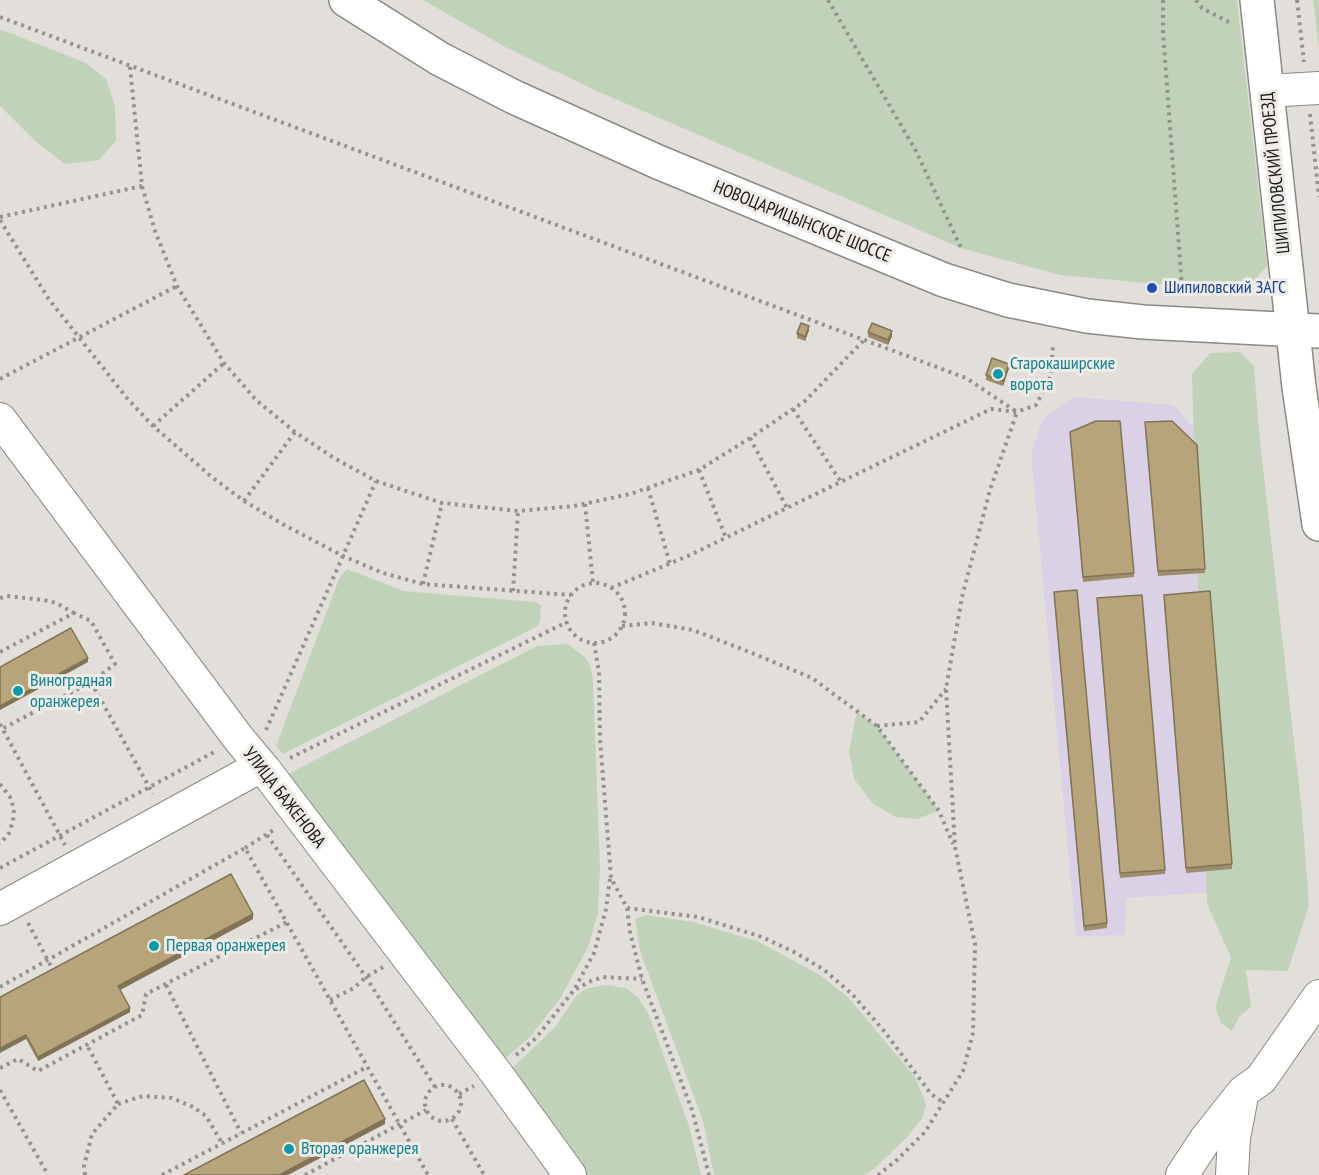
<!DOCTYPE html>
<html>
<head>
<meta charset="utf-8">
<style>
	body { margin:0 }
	canvas { display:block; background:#e2dfda }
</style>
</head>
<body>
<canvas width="1319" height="1175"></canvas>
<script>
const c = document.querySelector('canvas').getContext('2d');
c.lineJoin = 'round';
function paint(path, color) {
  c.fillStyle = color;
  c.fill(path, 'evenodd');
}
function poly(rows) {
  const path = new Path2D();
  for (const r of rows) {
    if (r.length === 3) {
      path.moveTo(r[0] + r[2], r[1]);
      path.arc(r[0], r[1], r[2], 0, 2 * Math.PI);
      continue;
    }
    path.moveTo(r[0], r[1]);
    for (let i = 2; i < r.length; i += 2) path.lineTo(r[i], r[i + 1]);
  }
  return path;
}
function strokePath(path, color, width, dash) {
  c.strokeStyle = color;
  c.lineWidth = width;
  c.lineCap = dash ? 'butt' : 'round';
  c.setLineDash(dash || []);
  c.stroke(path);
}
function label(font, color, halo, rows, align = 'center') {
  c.font = font + ' "PT Sans Narrow",sans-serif';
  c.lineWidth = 6;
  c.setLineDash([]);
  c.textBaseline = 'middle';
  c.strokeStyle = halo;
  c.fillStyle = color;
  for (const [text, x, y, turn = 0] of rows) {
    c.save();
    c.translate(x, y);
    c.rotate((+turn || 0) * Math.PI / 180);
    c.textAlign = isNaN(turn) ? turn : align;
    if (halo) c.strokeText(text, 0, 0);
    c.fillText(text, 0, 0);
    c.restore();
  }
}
paint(poly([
	[1073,397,1173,405,1215,450,1280,888,1126,898,1125,935,1076,937,1031,453,1042,420]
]), '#dad1e6');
paint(poly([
	[423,0,1237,0,1267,266,1243,292,1060,275,961,248,599,92,507,48],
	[1313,0,1319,0,1319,48],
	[0,29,86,63,106,79,115,106,116,141,99,160,65,164,35,141,0,106],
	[1240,352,1254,366,1260,442,1302,812,1309,905,1288,971,1246,970,1251,1007,1239,1017,1232,1031,1222,1024,1215,1008,1231,957,1207,904,1192,374,1210,353],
	[347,569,404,591,535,602,541,605,540,621,538,626,283,754,276,746,339,579],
	[568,644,586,658,591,668,593,679,600,869,598,913,588,947,561,997,531,1036,499,1064,284,776,537,646],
	[857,712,877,726,939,811,916,819,896,817,873,804,854,779,849,750],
	[646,915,693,922,757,941,820,975,848,997,915,1077,926,1104,923,1117,909,1135,874,1169,864,1175,714,1175,703,1121,640,951,635,919],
	[606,985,626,988,638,997,649,1015,689,1126,701,1175,581,1175,505,1075,556,1026,577,995,588,988]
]), '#c0d3b9');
const minor = poly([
	[1267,91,1319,88],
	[0,419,239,739,265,770,496,1073,570,1175],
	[0,909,261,766],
	[1182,1175,1205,1140,1243,1092,1261,1079,1319,996],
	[1232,1175,1234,1138,1242,1096]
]);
const major = poly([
	[346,0,440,59,514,97,658,162,944,280,1008,300,1087,316,1143,322,1319,331],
	[1257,0,1299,387,1319,524]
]);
strokePath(minor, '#8b8983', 34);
strokePath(major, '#8b8983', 36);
strokePath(poly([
	[828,0,916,151,961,248],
	[1163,0,1163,33,1182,287],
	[1196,0,1202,8,1229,22],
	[1297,0,1304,62],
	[0,17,966,378,1017,412,990,490,962,597,946,689,955,847,975,944,973,1033,963,1071,925,1132,897,1160,878,1175],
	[130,67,142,186,155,231,177,286,224,363,256,400,295,432,334,458,376,481,442,503,518,511,574,506,630,494,699,470,750,438,805,401,863,341],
	[1310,114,1319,197],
	[0,217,142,186],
	[0,220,48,298,126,397,153,426,213,478,244,501,286,526,343,556,383,573,423,584,571,595],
	[0,379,177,286],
	[793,409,841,482],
	[153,426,224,363],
	[750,438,787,508],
	[699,470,726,538],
	[648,488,670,564],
	[244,501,295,432],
	[585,504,593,583],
	[595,613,30],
	[423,584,442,503],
	[611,588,688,556,991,409,1017,412,1036,405,1051,376,1053,344],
	[513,591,518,511],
	[0,598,7,596,44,600,56,603,74,613],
	[622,626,652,623,693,630,752,653,812,678,877,726,939,811,953,844],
	[594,643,599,672,600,739,611,878,627,908,630,932,642,979,692,1110,709,1175],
	[0,652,74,613,91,621,115,664,91,682,0,730],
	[91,682,153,794],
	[0,724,65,845],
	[877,726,919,722,946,689],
	[266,730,376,481],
	[290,758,567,622],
	[0,784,10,797,14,809,13,821,9,833,0,844],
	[267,835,366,977,435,1087],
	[245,848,275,829],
	[0,868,216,751],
	[627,908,698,917,762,937,794,952,823,969,852,994,885,1032,931,1094,944,1103],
	[28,923,54,972],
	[166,985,241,1133],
	[0,987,245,848,428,1175],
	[576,989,591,981,603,977,642,979],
	[330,1000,354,988,366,977,383,967],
	[516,1055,536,1038,574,990,594,953,606,909,610,879],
	[0,1068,18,1059,38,1071,142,1015,146,994,287,922],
	[443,1103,18],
	[0,1090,48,1175],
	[459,1094,474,1086],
	[118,1104,143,1096,172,1098,193,1107,206,1116,222,1143],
	[452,1119,484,1175],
	[85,1175,84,1166,92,1134,118,1104,87,1045],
	[162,1175,367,1067],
	[305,1175,426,1110]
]), '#94928e', 4, [3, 4.5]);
strokePath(minor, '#fff', 32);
strokePath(major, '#fff', 33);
paint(poly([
	[809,330,805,341,797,338,797,333],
	[868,332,892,336,888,345,868,337],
	[1009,368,1003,386,986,380,986,375],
	[1145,426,1197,445,1205,573,1158,576],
	[1070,436,1134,573,1134,577,1083,582],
	[1054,597,1107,923,1107,928,1084,931],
	[1164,600,1232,864,1232,869,1186,873],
	[1097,603,1165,870,1165,874,1120,878],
	[253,919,120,990,130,1012,38,1061,26,1039,0,997]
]), '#9d8d6a');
paint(poly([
	[809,326,809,330,805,341,805,337],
	[892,331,892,336,888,345,888,340],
	[1009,364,1009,368,1003,386,1003,381],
	[88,658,88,662,0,710,0,706],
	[253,914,253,919,118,991,118,986],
	[130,1008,130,1012,38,1061,38,1057],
	[26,1035,26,1039,0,1053,0,1048],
	[385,1119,385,1124,288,1175,279,1175]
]), '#807356');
const building = poly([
	[801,323,809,326,805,337,797,333,801,323],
	[872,323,892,331,888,340,868,332,872,323],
	[992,358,1009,364,1003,381,986,375,992,358],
	[1096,421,1120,421,1134,573,1083,577,1070,432,1096,421],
	[1172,421,1197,445,1205,569,1158,571,1145,422,1172,421],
	[1077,590,1107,923,1084,926,1054,592,1077,590],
	[1210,591,1232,864,1186,868,1164,595,1210,591],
	[1142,595,1165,870,1120,873,1097,598,1142,595],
	[71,628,88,658,0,706,0,667,71,628],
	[231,874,253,914,118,986,130,1008,38,1057,26,1035,0,1048,0,997,231,874],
	[364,1080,385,1119,279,1175,184,1175,364,1080]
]);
paint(building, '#b7a47b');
strokePath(building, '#807356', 1.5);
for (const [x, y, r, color] of [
	[1152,288,6,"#1a4fb4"],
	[998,374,6,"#0f9aa8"],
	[18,691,6,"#0f9aa8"],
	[154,946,6,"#0f9aa8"],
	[289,1149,6,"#0f9aa8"]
]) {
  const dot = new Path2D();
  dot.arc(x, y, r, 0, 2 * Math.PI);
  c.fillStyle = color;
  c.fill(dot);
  strokePath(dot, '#efece7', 2);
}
label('18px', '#1a1917', '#efece7', [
	["ШИПИЛОВСКИЙ ПРОЕЗД",1276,173,-96],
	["НОВОЦАРИЦЫНСКОЕ ШОССЕ",802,222,22],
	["УЛИЦА БАЖЕНОВА",284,798,52]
]);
label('18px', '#164399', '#efece7', [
	["Шипиловский ЗАГС",1164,288]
], 'left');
label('18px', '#0d838f', '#efece7', [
	["Старокаширские",1010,364],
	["ворота",1010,385],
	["Виноградная",30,681],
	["оранжерея",30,702],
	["Первая оранжерея",166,946],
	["Вторая оранжерея",301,1149]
], 'left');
</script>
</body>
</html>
